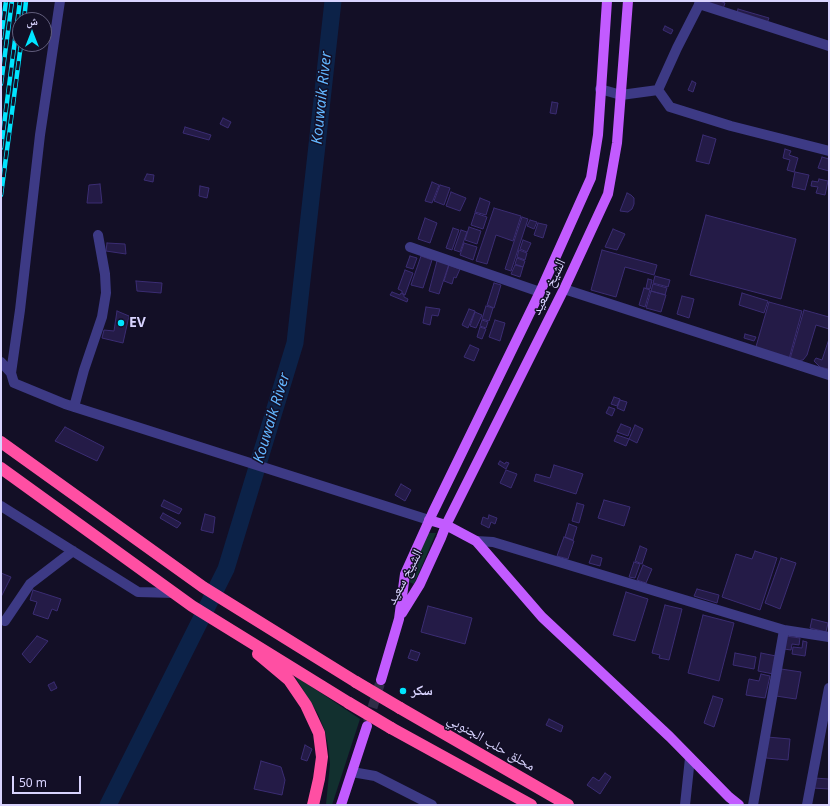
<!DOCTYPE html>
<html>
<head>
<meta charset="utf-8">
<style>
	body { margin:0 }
	#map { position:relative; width:830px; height:806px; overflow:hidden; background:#130f26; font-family:"Noto Sans","Noto Naskh Arabic",sans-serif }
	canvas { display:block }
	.frame { position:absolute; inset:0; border:2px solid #d9d4ff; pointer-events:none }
	.north { position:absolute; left:12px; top:12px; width:40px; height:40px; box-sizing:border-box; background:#130f26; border:1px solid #625e7d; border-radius:50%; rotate:0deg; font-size:11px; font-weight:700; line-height:16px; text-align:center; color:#d9d4ff }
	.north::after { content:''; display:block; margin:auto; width:14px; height:18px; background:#00e5ff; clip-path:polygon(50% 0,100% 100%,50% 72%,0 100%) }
	.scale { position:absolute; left:12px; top:776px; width:69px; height:18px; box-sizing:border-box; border:2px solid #d9d4ff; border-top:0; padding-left:5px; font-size:12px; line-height:14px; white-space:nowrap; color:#d9d4ff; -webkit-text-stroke:3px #130f26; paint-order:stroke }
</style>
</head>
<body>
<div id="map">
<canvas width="830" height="806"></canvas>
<div class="frame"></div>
<div class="north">ش</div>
<div class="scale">50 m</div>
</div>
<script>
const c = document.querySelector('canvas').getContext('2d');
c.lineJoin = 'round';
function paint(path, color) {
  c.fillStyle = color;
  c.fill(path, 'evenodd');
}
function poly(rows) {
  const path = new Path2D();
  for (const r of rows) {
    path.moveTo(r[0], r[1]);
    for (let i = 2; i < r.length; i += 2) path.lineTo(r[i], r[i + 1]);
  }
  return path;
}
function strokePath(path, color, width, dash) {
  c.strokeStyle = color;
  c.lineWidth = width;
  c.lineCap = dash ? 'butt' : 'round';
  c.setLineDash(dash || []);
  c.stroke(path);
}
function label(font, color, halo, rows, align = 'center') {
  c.font = font + ' "Noto Sans","Noto Naskh Arabic",sans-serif';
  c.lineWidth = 3;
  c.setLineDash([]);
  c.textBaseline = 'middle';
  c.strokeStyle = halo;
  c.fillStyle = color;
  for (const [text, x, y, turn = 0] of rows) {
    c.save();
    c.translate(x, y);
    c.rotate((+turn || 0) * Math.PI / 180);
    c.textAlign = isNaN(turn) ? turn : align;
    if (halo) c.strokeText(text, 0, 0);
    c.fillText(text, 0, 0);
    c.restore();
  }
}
paint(poly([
	[428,533,436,533,414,584,409,582,413,568],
	[294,675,360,719,332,805,326,804,330,764,328,746,325,731,318,714]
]), '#12302f');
strokePath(poly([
	[108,805,226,569,295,343,333,1]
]), '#0c2248', 17);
const building = poly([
	[710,1,720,1,725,3,723,9,709,4,710,1],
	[738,9,769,18,767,23,737,13,738,9],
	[665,26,673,30,671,34,663,30,665,26],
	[692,81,696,83,693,92,688,90,692,81],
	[552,102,558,103,556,114,550,113,552,102],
	[223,118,231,122,228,128,220,124,223,118],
	[185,127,211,135,209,140,183,133,185,127],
	[703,135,716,139,709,164,696,161,703,135],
	[785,149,791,151,789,155,798,158,794,172,787,170,790,160,783,158,785,149],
	[822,157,829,159,829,171,818,168,822,157],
	[795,172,809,175,805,190,792,187,795,172],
	[147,174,154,175,153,182,144,180,147,174],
	[819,179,828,181,825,195,816,193,818,187,811,186,812,181,818,182,819,179],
	[432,182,439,185,432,203,425,201,432,182],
	[100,184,102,203,87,203,89,185,100,184],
	[440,185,450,188,444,205,434,201,440,185],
	[200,186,209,188,207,198,199,196,200,186],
	[451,192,466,198,460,211,446,206,451,192],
	[627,193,631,195,634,198,634,204,632,209,628,212,620,211,627,193],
	[480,198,490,202,486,215,475,212,480,198],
	[494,208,521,216,513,241,496,235,487,264,476,261,494,208],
	[475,213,487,217,483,229,471,225,475,213],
	[706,215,796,239,781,299,690,275,706,215],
	[522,217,528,219,511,271,505,269,522,217],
	[425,218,437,223,430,243,418,239,425,218],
	[530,220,537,222,534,229,527,226,530,220],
	[538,223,547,225,543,238,534,235,538,223],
	[469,227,481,231,477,244,465,240,469,227],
	[453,228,459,230,452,250,446,248,453,228],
	[613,229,625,234,617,250,605,247,613,229],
	[461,230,467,232,460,252,454,250,461,230],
	[523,240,531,243,527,252,520,249,523,240],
	[107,243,125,244,126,254,106,251,107,243],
	[464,243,477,247,473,260,460,255,464,243],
	[519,250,527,253,525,260,517,257,519,250],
	[602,250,657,265,654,275,625,267,616,297,591,290,602,250],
	[410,256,417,258,413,269,406,267,410,256],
	[421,256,432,260,423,288,411,285,421,256],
	[517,258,525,261,523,267,515,264,517,258],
	[437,261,449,264,439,294,429,291,437,261],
	[449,265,460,269,456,278,454,277,452,284,444,281,449,265],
	[515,265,523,267,520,277,511,274,515,265],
	[405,270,413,273,405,295,402,293,402,291,398,289,405,270],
	[655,276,670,280,668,287,653,283,655,276],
	[648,279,652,280,650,289,646,288,648,279],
	[136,281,162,283,161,293,137,291,136,281],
	[494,283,501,285,494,308,487,305,494,283],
	[653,284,667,288,665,295,651,291,653,284],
	[644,288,650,290,645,307,639,305,644,288],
	[651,291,666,295,661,312,646,308,651,291],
	[392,292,400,295,401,293,404,295,404,297,408,299,407,302,390,295,392,292],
	[742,293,768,301,764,313,739,305,742,293],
	[682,296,694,299,689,318,677,314,682,296],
	[769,302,802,311,789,359,755,350,769,302],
	[486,306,493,308,489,321,482,319,486,306],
	[426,307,440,309,438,316,432,315,430,325,423,323,426,307],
	[469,309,475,311,468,328,462,325,469,309],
	[804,310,829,317,829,329,816,325,807,355,803,360,797,361,790,359,804,310],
	[117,311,129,316,123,343,102,338,104,330,114,331,117,311],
	[475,312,482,315,476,328,470,326,475,312],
	[482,320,488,322,486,328,480,326,482,320],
	[495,320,505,323,500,341,489,337,495,320],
	[480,327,486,329,482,339,477,337,480,327],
	[745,334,756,337,754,341,744,338,745,334],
	[829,339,829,367,828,369,820,367,814,361,816,358,822,360,829,339],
	[470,345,479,349,474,361,464,357,470,345],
	[614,397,620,399,617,406,611,404,614,397],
	[620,400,627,402,624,411,617,408,620,400],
	[609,407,615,409,612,416,606,413,609,407],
	[621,424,631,428,628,436,617,432,621,424],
	[635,425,643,429,637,443,629,439,635,425],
	[65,427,104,447,97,461,55,441,65,427],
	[617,435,629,439,626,446,614,441,617,435],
	[500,461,505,464,506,462,509,463,506,469,498,464,500,461],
	[554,465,583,474,576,494,534,481,536,474,550,478,554,465],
	[506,470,517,474,511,488,500,483,506,470],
	[401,484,411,490,405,501,395,495,401,484],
	[164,500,182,509,179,514,161,506,164,500],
	[604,500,630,507,624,526,598,518,604,500],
	[577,503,584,505,579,523,572,521,577,503],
	[163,513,181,523,177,528,160,518,163,513],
	[205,514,215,517,213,533,201,530,205,514],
	[489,515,497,518,495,524,491,522,489,528,481,524,483,517,488,519,489,515],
	[569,524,577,527,573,540,565,537,569,524],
	[564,537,574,541,568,559,557,556,564,537],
	[640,546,647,549,642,564,635,561,640,546],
	[755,551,777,558,760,610,722,597,736,554,752,559,755,551],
	[592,555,602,558,600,566,589,563,592,555],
	[781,558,796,563,780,609,765,603,781,558],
	[634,562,640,564,635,578,629,577,634,562],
	[643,565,652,569,646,583,637,580,643,565],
	[1,573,11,577,1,597,1,573],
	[697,589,719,595,717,603,694,596,697,589],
	[33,590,61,599,57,611,52,609,48,619,33,614,37,602,30,600,33,590],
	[626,592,648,599,635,641,613,635,626,592],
	[665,605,682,609,669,660,659,658,660,655,652,653,665,605],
	[428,606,472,618,465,644,421,632,428,606],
	[703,615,734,623,719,681,688,673,703,615],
	[812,619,828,623,826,632,810,628,812,619],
	[37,636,48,641,30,663,22,654,37,636],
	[786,636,800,638,799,645,792,644,791,650,784,649,786,636],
	[803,641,807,642,805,656,792,654,793,647,802,648,803,641],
	[411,650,420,653,417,661,408,658,411,650],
	[735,653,756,657,754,669,733,665,735,653],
	[761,653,776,656,773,674,758,671,761,653],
	[781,669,801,672,796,699,776,696,781,669],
	[761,674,770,676,765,698,746,695,749,679,759,681,761,674],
	[54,682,57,688,51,691,48,685,54,682],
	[713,696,723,699,714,727,704,723,713,696],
	[549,719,563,726,561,732,546,725,549,719],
	[767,737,790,739,788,760,766,758,767,737],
	[305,745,312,749,307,761,301,759,305,745],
	[261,761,281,767,285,780,282,795,254,789,261,761],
	[605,773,611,777,600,794,587,785,593,777,599,781,605,773],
	[814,778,829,779,829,789,813,788,814,778]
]);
paint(building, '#241b47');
strokePath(building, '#3b2d73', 1);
strokePath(poly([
	[368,722,381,680]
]), '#312d47', 10, [10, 5]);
strokePath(poly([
	[60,1,40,135,20,310,11,373,14,383,65,404,429,520],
	[699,4,829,46],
	[600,89,621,95,658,90,670,107,731,126,829,151],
	[658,90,677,48,701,1],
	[410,247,540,292],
	[564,289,829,375],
	[1,362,11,373],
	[74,407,84,370,102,317,106,293,105,274,98,235],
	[1,506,138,592,175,593],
	[476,541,493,542,784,630,829,637],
	[5,621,30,584,73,551],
	[352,772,375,776,432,805],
	[685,805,690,758],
	[753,805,784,630],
	[807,805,829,688]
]), '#3d3a85', 10);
strokePath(poly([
	[429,520,446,525,476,541,542,617,670,737,729,797,739,805],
	[402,613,420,584,441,538,446,525,564,289,608,194,617,143,628,1],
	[381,680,399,619,405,574,433,512,540,292,591,178,598,135,607,1],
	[341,805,367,726]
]), '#c25bff', 10);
strokePath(poly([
	[1,442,203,587,356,682],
	[1,468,192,606,349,703],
	[258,654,289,680,306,705,319,733,322,757,319,779,313,805],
	[400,708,568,805],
	[391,728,531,805]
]), '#ff4fa3', 12);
const rail = poly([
	[24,20,26,1],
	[1,38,6,1],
	[1,84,12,1],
	[1,148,20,1],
	[1,195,21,44]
]);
strokePath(rail, '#00e5ff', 4.5);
strokePath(rail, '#130f26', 3, [9]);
strokePath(poly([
	[356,682,400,708],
	[349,703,391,728]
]), '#ff4fa3', 12);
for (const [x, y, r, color] of [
	[121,323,4,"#00e5ff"],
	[403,691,4,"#00e5ff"]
]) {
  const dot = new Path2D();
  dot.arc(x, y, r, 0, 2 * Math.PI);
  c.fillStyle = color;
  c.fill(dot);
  strokePath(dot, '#130f26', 1.5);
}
label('14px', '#d9d4ff', '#130f26', [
	["الشيخ سعيد",549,287,-64],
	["الشيخ سعيد",405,577,-62],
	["محلق حلب الجنوبي",491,743,30]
]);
label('bold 14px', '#d9d4ff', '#130f26', [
	["EV",129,323],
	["سكر",411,691]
], 'left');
label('italic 15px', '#62b6ff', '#130f26', [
	["Kouwaik River",322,98,-84],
	["Kouwaik River",272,418,-73]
]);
</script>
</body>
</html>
